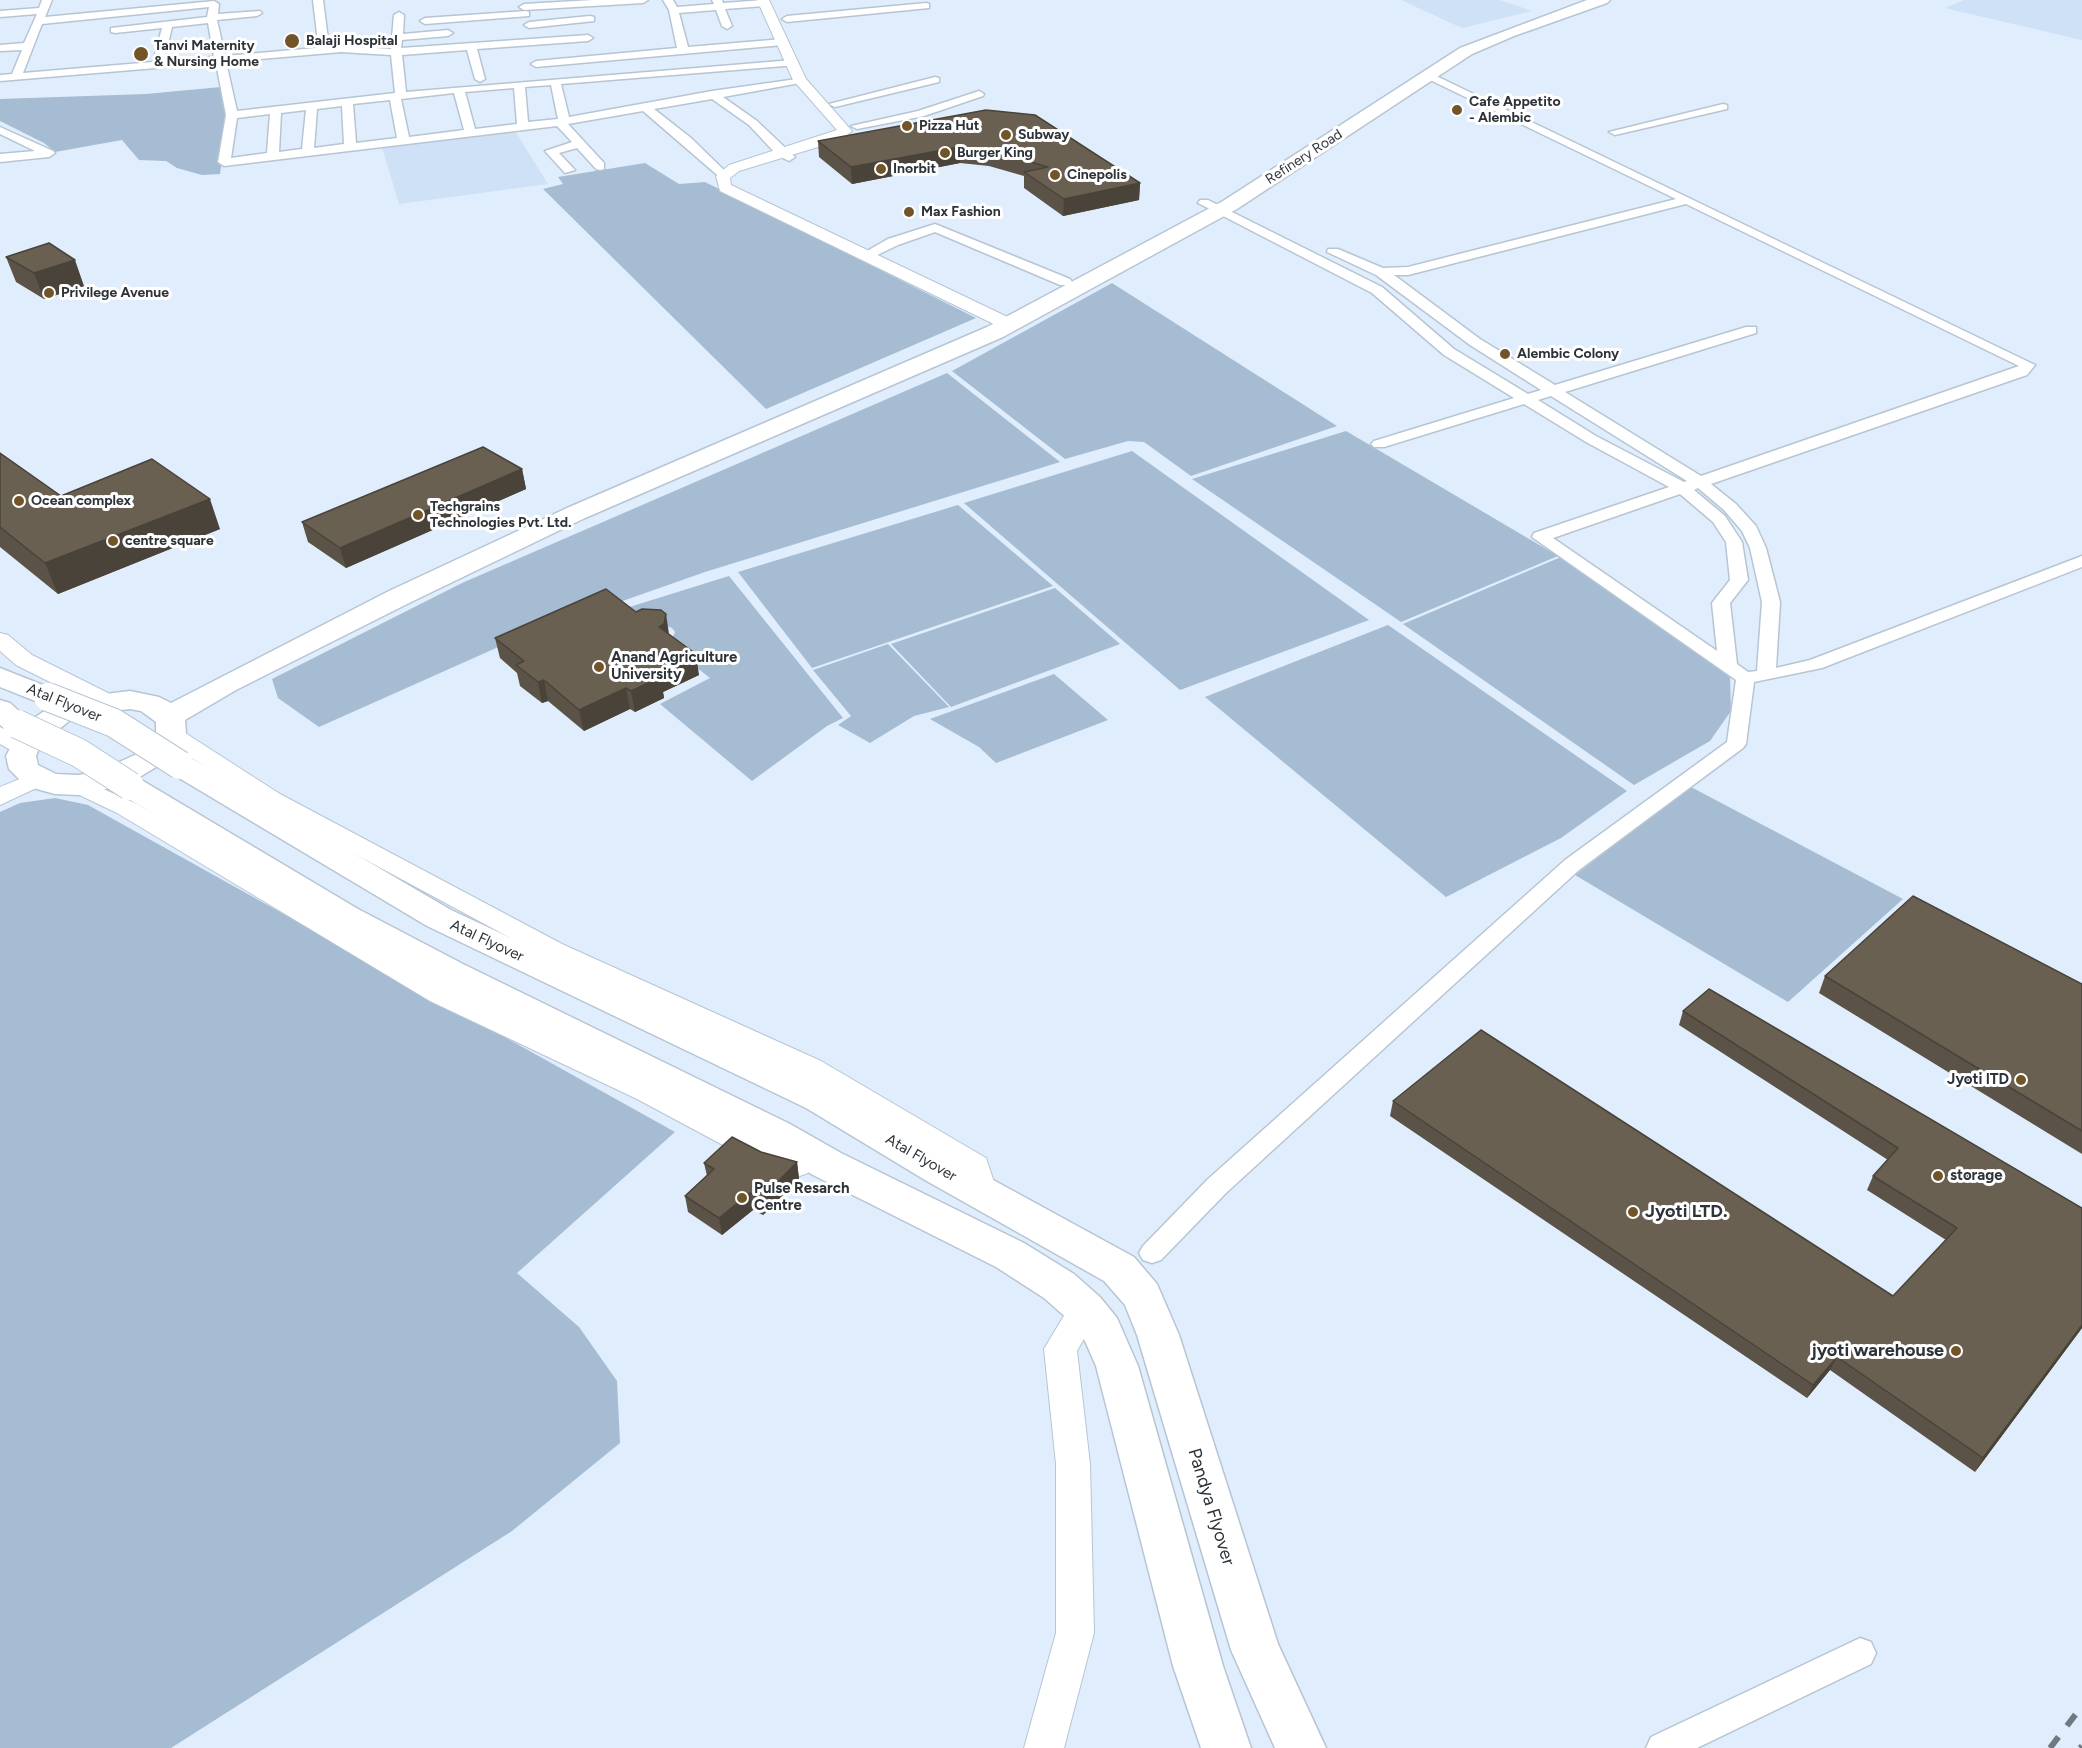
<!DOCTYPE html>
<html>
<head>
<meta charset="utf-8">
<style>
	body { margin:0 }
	canvas { display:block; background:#dfedfc }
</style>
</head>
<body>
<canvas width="2082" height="1748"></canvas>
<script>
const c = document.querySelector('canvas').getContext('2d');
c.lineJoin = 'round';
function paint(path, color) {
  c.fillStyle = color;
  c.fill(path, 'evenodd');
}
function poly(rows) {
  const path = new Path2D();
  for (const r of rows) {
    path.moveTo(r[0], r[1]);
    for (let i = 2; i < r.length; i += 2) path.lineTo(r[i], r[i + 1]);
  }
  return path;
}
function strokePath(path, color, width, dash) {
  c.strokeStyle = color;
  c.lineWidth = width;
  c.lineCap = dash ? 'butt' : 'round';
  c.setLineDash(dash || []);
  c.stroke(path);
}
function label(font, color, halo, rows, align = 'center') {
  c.font = font + ' Figtree,sans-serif';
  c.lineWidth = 6;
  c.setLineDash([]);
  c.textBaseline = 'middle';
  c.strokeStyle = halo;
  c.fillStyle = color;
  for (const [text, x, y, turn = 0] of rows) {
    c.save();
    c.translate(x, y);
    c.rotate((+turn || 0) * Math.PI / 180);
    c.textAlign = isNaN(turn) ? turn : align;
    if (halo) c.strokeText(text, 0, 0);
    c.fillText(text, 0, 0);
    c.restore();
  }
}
paint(poly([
	[1401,0,1500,0,1532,11,1462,28],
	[1964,0,2082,0,2082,40,1945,8],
	[515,131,548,184,399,204,382,147]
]), '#cee1f6');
paint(poly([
	[221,87,228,115,220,174,202,175,177,168,166,161,139,160,122,140,55,152,44,143,0,121,0,99,146,94],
	[645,163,679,184,705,182,976,318,766,409,543,189,563,184,558,177],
	[1112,283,1337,426,1191,476,1144,442,1128,441,1065,459,952,371],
	[947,373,1060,462,705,572,523,636,319,727,278,698,272,679,462,583],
	[1346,431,1558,556,1401,622,1192,479],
	[1132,451,1369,620,1180,690,964,503],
	[958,505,1053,586,812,668,738,572],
	[1561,557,1730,676,1731,711,1710,741,1634,785,1403,624],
	[729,576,843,718,827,726,752,781,660,704,710,678,669,646,675,632,672,628,623,609],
	[1055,588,1120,644,951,707,891,644],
	[1388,625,1627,791,1561,838,1446,897,1205,697],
	[888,644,949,707,914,716,870,743,838,725,851,716,813,670],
	[1054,674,1108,720,996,763,979,747,930,719],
	[1691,787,1903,899,1788,1002,1575,875],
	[55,798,88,805,675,1132,517,1273,579,1327,617,1381,620,1443,512,1531,171,1748,0,1748,0,812,20,803]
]), '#a5bcd3');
const minor = poly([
	[42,0,52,0,45,17,214,1,219,4,218,14,260,11,262,13,257,16,217,20,225,56,327,47,318,42,313,0,323,0,328,40,343,46,391,49,394,15,399,12,404,15,403,34,448,30,453,33,448,36,402,40,401,48,588,35,593,38,588,41,477,49,485,79,480,82,475,79,467,50,402,55,406,92,793,60,798,63,797,65,561,84,569,117,712,91,804,78,804,82,800,83,723,97,757,121,795,157,789,161,777,155,749,125,712,99,654,109,691,138,727,173,729,176,723,180,643,111,568,124,604,163,604,169,600,170,596,169,577,148,559,153,575,170,565,173,545,151,572,142,557,126,224,166,218,162,226,115,216,63,0,81,0,75,12,74,22,50,0,51,0,45,24,43,37,14,0,17,0,11,39,8,42,0],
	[209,7,207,17,111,28,111,32,115,33,162,28,153,62,23,73,42,24,209,7],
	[208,23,214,57,164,61,172,27,208,23],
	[341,52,391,55,395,93,237,111,226,62,341,52],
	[551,85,558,119,528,122,525,87,551,85],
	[514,88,517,124,475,129,465,92,514,88],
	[454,93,464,130,409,137,401,99,454,93],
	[390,100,397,138,356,143,353,104,390,100],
	[342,106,344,144,314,148,317,109,342,106],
	[306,110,302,149,279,152,281,113,306,110],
	[270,114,267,153,231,158,237,118,270,114],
	[593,0,648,0,643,3,524,10,519,7,524,4,593,0],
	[663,0,673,0,677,7,714,4,712,0,722,0,723,3,764,0,769,3,764,6,725,9,732,26,727,29,722,26,716,10,679,13,688,47,783,39,788,42,783,45,536,67,531,64,536,61,677,48,669,10,663,0],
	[926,3,929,4,929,8,787,22,782,19,787,16,926,3],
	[526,11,529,12,529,16,425,24,420,21,425,18,526,11],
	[590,16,594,17,594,21,529,28,524,25,529,22,590,16],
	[1428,72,2035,365,2027,375,1711,484,1736,504,1756,526,1766,548,1780,602,1776,668,1810,660,2082,556,2082,567,1822,668,1754,682,1746,744,1743,748,1579,870,1226,1193,1161,1260,1152,1263,1143,1260,1139,1253,1143,1246,1208,1179,1565,860,1727,742,1736,680,1532,537,1534,533,1669,487,1586,442,1524,404,1384,447,1374,447,1371,444,1374,441,1514,398,1444,355,1372,293,1198,203,1200,200,1208,200,1382,287,1454,349,1528,394,1541,390,1470,345,1376,275,1327,252,1328,249,1338,249,1383,268,1408,267,1676,199,1424,77,1423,75,1428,72],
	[1686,204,2019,366,1701,476,1565,392,1756,333,1756,327,1746,327,1555,385,1480,339,1394,275,1408,275,1686,204],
	[1551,396,1687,481,1684,482,1596,436,1538,400,1551,396],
	[1698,488,1724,510,1742,531,1750,548,1762,602,1757,671,1748,672,1737,664,1730,603,1748,580,1742,542,1725,516,1694,490,1698,488],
	[1680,494,1713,522,1726,542,1730,580,1712,603,1717,651,1553,538,1680,494],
	[935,77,939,78,939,82,835,107,829,104,935,77],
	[979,91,984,94,983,96,924,116,857,129,851,126,918,111,979,91],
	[1723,104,1727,105,1727,109,1615,135,1609,132,1723,104],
	[0,127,53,151,55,153,49,157,0,162,0,154,35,151,0,134,0,127],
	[935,224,1070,279,1072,282,1070,285,1060,285,935,232,898,245,871,258,866,259,860,255,888,239,935,224],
	[1860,1638,1871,1642,1876,1653,1871,1664,1697,1748,1646,1748,1651,1737,1860,1638]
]);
const tertiary = poly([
	[757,0,769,0,806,79,852,131,841,140,739,171,730,178,731,185,1016,321,1018,325,1016,329,1004,329,720,191,716,176,729,165,837,130,793,80,757,0],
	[0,633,8,635,32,655,114,696,117,701,114,706,98,706,16,665,0,651,0,633],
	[0,727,32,743,36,748,32,753,16,753,0,744,0,727],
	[171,727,179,729,280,794,562,944,821,1061,986,1158,997,1191,993,1199,982,1203,971,1199,962,1173,801,1075,544,956,262,804,163,739,159,734,163,729,171,727],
	[37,772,45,774,49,779,45,784,0,805,0,787,37,772],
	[78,778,135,803,450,987,657,1083,784,1150,808,1157,812,1165,808,1173,797,1177,764,1167,637,1099,430,1001,117,813,69,790,66,785,69,780,78,778],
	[1085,1296,1096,1299,1101,1309,1077,1351,1090,1464,1094,1633,1064,1748,1024,1748,1056,1633,1056,1464,1044,1349,1074,1299,1085,1296]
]);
const primary = poly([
	[1587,0,1610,0,1607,3,1514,36,1472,54,1237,209,1003,337,585,518,409,603,236,690,185,720,186,734,170,758,180,756,191,758,451,910,832,1088,953,1158,1134,1257,1157,1284,1179,1335,1278,1644,1326,1748,1275,1748,1231,1650,1137,1335,1125,1305,1104,1281,925,1180,806,1108,427,926,169,772,165,765,169,759,138,778,358,909,463,964,790,1124,841,1153,1024,1243,1074,1274,1100,1297,1117,1318,1138,1366,1223,1666,1251,1748,1201,1748,1173,1666,1096,1366,1085,1341,1070,1321,1044,1298,996,1267,813,1175,762,1144,439,982,334,925,119,793,115,787,78,795,55,794,26,786,9,769,6,756,18,733,6,730,0,725,0,700,10,703,30,721,47,709,81,697,130,691,159,697,171,703,389,591,567,508,987,327,1223,201,1460,48,1587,0],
	[130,709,141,711,156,722,156,734,151,743,137,754,97,772,78,775,56,774,38,765,36,756,40,745,69,721,87,714,130,709],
	[0,668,58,691,63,697,58,703,48,706,0,687,0,668]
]);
strokePath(minor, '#b7c5d3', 3);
strokePath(tertiary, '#b7c5d3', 2);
strokePath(primary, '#b7c5d3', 3);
paint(minor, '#fff');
paint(tertiary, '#fff');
paint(primary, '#fff');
strokePath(poly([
	[2050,1748,2082,1706],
	[2080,1748,2082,1746]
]), '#707981', 6, [14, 14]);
const primaryBridge = poly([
	[48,697,114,723,180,765],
	[17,724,79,753,130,786]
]);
strokePath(primaryBridge, '#b7c5d3', 30, []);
strokePath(primaryBridge, '#fff', 28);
paint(poly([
	[986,110,1140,183,1139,200,1063,216,1024,188,1024,176,989,166,960,163,852,184,819,157,818,141],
	[6,257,84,286,44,299,16,282],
	[0,453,61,496,220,529,58,594,0,547],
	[522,469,526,489,346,568,308,542,302,522],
	[636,612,669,634,699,675,663,692,664,698,635,712,630,709,584,731,548,701,542,703,520,686,517,673,500,658,495,638],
	[1825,976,2082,984,2082,1154,1819,993],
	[1683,1011,2082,1208,2082,1328,1975,1472,1830,1370,1807,1398,1390,1116,1393,1101,1893,1296,1946,1240,1867,1190,1873,1176,1888,1160,1679,1025],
	[761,1152,797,1162,799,1179,763,1215,753,1210,722,1235,688,1212,685,1196,707,1176,704,1163]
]), '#5b5347');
paint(poly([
	[959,147,960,163,852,184,851,167],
	[1140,183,1139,200,1063,216,1064,199],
	[75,260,84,286,44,299,34,273],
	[522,469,526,489,346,568,340,548],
	[210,499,220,529,58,594,45,563],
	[666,614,669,634,659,627],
	[696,654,699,675,663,692,664,698,635,712,631,691,656,673],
	[544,680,548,701,542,703,538,682],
	[626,688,630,709,584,731,579,710],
	[797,1162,799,1179,763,1215,761,1199],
	[750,1193,753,1210,722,1235,719,1218],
	[2082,1325,2082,1328,1975,1472,1983,1458],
	[1837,1357,1830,1370,1807,1398,1813,1385]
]), '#4a4339');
const building = poly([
	[986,110,1035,115,1140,183,1064,199,1024,172,1048,167,989,150,959,147,851,167,818,141,986,110],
	[49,243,75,260,34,273,6,257,49,243],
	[483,447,522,469,340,548,302,522,483,447],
	[0,453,61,496,152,459,210,499,45,563,0,527,0,453],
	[606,589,636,612,642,609,661,610,666,614,664,624,659,627,696,654,656,673,661,677,631,691,626,688,579,710,544,680,538,682,516,665,524,661,495,638,606,589],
	[1913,896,2082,984,2082,1131,1825,976,1913,896],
	[1709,989,2082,1208,2082,1325,1983,1458,1837,1357,1813,1385,1393,1101,1481,1030,1893,1296,1957,1228,1873,1176,1898,1148,1683,1011,1709,989],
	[732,1137,761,1152,797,1162,761,1199,750,1193,719,1218,685,1196,714,1169,704,1163,732,1137]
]);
paint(building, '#6a6052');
strokePath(building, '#4a4339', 1.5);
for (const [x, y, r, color] of [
	[292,41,8,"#715428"],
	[141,54,8,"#715428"],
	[1457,110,6,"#715428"],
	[907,126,6,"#715428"],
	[1006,135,6,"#715428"],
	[945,153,6,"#715428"],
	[881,169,6,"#715428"],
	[1055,175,6,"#715428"],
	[909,212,6,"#715428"],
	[49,293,6,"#715428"],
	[1505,354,6,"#715428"],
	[19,501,6,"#715428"],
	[418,515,6,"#715428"],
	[113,541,6,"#715428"],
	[599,667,6,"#715428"],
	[2021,1080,6,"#715428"],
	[1938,1176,6,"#715428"],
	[742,1198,6,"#715428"],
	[1633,1212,6,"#715428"],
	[1956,1351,6,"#715428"]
]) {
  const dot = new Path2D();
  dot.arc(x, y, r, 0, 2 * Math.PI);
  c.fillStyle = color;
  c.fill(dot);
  strokePath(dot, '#fff', 2);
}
label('bold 14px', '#2d3338', '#fff', [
	["Balaji Hospital",306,41],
	["Tanvi Maternity",154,46],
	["& Nursing Home",154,62],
	["Cafe Appetito",1469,102],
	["- Alembic",1469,118],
	["Pizza Hut",919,126],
	["Subway",1018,135],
	["Burger King",957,153],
	["Inorbit",893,169],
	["Cinepolis",1067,175],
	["Max Fashion",921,212],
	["Privilege Avenue",61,293],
	["Alembic Colony",1517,354],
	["Ocean complex",31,501],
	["Techgrains",430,507],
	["Technologies Pvt. Ltd.",430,523],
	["centre square",125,541]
], 'left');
label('14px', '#2d3338', '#fff', [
	["Refinery Road",1304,157,-33]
]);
label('bold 15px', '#2d3338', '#fff', [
	["Anand Agriculture",611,658],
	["University",611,675],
	["Jyoti lTD",2009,1080,"right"],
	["storage",1950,1176],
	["Pulse Resarch",754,1189],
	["Centre",754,1206]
], 'left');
label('15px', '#2d3338', '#fff', [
	["Atal Flyover",64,703,22],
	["Atal Flyover",487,941,25],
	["Atal Flyover",921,1158,30]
]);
label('bold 18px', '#2d3338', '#fff', [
	["Jyoti LTD.",1645,1212],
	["jyoti warehouse",1944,1351,"right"]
], 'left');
label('18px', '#2d3338', '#fff', [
	["Pandya Flyover",1211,1507,73]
]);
</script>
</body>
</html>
